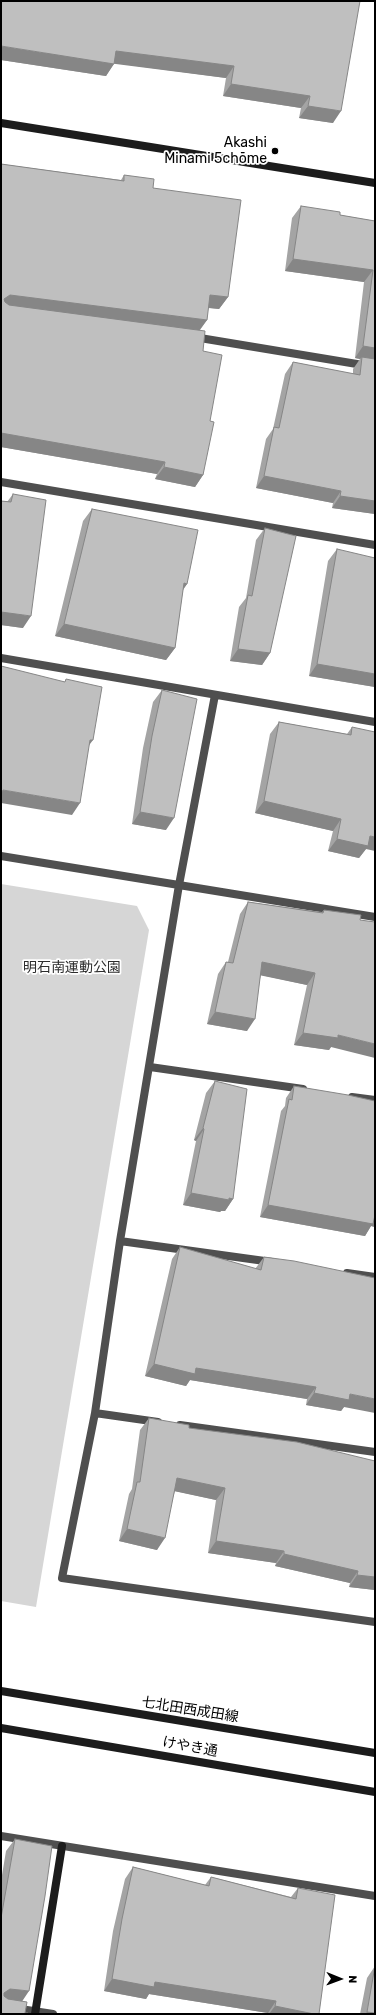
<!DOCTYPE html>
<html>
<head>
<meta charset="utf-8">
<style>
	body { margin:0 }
	#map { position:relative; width:376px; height:2015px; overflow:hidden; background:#fff; font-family:Rubik,sans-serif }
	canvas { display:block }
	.frame { position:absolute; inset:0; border:2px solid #000; pointer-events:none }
	.north { position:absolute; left:320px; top:1959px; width:40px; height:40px; -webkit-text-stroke:3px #fff; paint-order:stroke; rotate:91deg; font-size:11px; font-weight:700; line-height:16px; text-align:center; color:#000 }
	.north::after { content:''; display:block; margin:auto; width:14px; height:18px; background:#000; clip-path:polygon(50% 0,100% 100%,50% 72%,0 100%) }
</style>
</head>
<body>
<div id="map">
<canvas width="376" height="2015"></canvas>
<div class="frame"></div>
<div class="north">N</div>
</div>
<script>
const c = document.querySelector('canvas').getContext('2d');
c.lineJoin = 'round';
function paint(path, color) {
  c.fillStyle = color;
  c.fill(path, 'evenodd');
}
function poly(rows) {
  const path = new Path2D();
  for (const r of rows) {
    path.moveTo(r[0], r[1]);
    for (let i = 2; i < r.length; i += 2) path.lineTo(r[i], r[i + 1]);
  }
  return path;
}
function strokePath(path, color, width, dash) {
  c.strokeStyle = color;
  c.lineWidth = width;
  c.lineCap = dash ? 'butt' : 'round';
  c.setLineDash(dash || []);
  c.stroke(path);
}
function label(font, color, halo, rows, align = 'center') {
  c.font = font + ' Rubik,"Noto Sans JP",sans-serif';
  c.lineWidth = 3.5;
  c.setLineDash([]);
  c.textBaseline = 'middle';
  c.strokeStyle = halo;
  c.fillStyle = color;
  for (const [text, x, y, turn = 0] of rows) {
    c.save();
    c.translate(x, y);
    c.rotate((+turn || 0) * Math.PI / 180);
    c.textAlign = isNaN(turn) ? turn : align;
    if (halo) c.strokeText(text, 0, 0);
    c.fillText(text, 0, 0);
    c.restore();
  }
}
paint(poly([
	[1,884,137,906,149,930,36,1607,1,1601]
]), '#d6d6d6');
strokePath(poly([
	[194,337,375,367],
	[1,482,375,545],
	[1,658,375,722],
	[215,695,179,885,120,1241,95,1413,62,1578,375,1622],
	[1,856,375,917],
	[150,1067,303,1089],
	[352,1097,375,1100],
	[120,1241,272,1262],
	[347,1273,375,1277],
	[95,1413,158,1422],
	[180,1425,375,1452],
	[1,1836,375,1896],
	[1,2006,53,2014]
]), '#4f4f4f', 8);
strokePath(poly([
	[1,123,375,183],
	[1,1691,375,1753],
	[1,1728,375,1792],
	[35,2014,62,1846]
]), '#1c1c1c', 8);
paint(poly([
	[360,1,333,123,299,118,301,108,223,96,226,78,114,63,106,76,1,60],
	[1,164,121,180,124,175,153,188,228,297,219,309,208,308,207,320,200,330,210,421,203,475,195,487,155,479,157,474,1,447],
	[301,206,340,215,375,221,375,514,332,508,333,503,256,488,266,439,273,429,285,374,293,362,353,374,353,369,360,359,355,358,364,282,285,271,292,218],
	[13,494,23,628,1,625,1,501,7,502],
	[92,509,187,584,183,589,175,648,166,660,55,636,83,521],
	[265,528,270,653,262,665,230,661,239,607,246,598,256,540],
	[337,549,375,687,309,676,328,561],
	[162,690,166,830,132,824,143,748,153,702],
	[279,722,347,734,352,727,366,849,359,858,328,851,333,831,255,813,270,734],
	[248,902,322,912,324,910,331,1047,329,1050,294,1045,307,985,261,975,247,1031,207,1024,218,974,226,962,228,962,240,914],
	[215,1081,233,1199,225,1211,221,1211,220,1212,183,1205,196,1141,194,1140,206,1093],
	[294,1086,375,1101,375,1227,371,1226,365,1236,260,1217,281,1111,285,1106,286,1098],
	[180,1247,255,1269,264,1257,344,1407,341,1411,306,1405,307,1399,190,1380,186,1386,145,1376,172,1259],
	[149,1418,189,1428,375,1461,375,1590,349,1587,350,1583,275,1566,276,1563,208,1553,216,1500,175,1491,157,1550,119,1541,129,1494,132,1489,140,1430],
	[15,1839,22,2002,25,2013,1,2014,1,1881,6,1851],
	[133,1867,205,1885,211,1877,291,1897,298,1888,319,2014,268,2014,268,2013,149,1994,146,1999,104,1991,113,1931,125,1879],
	[375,1966,375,2014,360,2014,367,1978]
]), '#a4a4a4');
paint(poly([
	[1,46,114,64,106,76,1,60],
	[116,51,234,66,226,78,108,63],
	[231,84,310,96,301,108,223,96],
	[308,106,341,111,333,123,299,118],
	[293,259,373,270,364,282,285,271],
	[10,295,207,320,198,332,2,307,4,299],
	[210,295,228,297,219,309,202,307],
	[363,346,375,348,375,361,362,357,360,359,355,358],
	[1,433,165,462,157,474,1,447],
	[164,467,203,475,195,487,155,479],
	[264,476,341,491,333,503,256,488],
	[340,496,375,501,375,514,332,508],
	[184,583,187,584,179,596],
	[1,612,31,616,23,628,1,625],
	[64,624,175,648,166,660,55,636],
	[238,649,270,653,262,665,230,661],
	[317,664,375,674,375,687,309,676],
	[90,740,93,740,84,752],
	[3,790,80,803,72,815,1,803,1,792],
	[264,801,341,819,333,831,255,813],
	[140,812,174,818,166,830,132,824],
	[370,836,375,837,375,851,366,849,359,858,328,851,337,839],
	[262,962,315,973,307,985,254,974],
	[215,1012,255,1019,247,1031,207,1024],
	[303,1033,338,1035,375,1044,375,1058,331,1047,329,1050,294,1045],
	[203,1128,204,1129,196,1141,194,1140],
	[191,1193,233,1199,225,1211,221,1211,220,1212,183,1205],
	[268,1205,375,1214,375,1227,371,1226,365,1236,260,1217],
	[154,1364,196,1368,316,1387,307,1399,190,1380,186,1386,145,1376],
	[314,1393,350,1394,375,1399,375,1413,344,1407,341,1411,306,1405],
	[177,1478,225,1488,216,1500,169,1490],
	[127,1529,165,1538,157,1550,119,1541],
	[216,1541,284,1551,276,1563,208,1553],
	[284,1554,358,1571,350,1583,275,1566],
	[357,1575,375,1577,375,1590,349,1587],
	[112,1979,155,1982,276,2001,268,2013,149,1994,146,1999,104,1991],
	[10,1989,29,1991,21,2003,1,2001,4,1993],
	[275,2006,314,2014,269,2014],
	[367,2012,375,2013,375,2014,365,2014]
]), '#868686');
const building = poly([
	[1,1,360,1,341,111,308,106,310,96,231,84,234,66,116,51,114,64,1,46,1,1],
	[1,164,124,181,124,175,154,179,153,188,241,200,228,297,210,295,207,320,10,295,4,299,5,302,9,305,205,331,203,351,222,355,210,421,214,422,203,475,164,467,165,462,1,433,1,164],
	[301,206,340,212,340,215,375,221,375,348,363,346,373,270,293,259,301,206],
	[362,357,375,359,375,501,340,496,341,491,264,476,274,427,279,428,293,362,360,375,362,357],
	[13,494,46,500,31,616,1,612,1,501,11,502,13,494],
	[92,509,198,530,187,584,184,583,175,648,64,624,92,509],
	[265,528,296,536,270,653,238,649,248,595,252,596,265,528],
	[337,549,375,558,375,674,317,664,337,549],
	[1,666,65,682,66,679,102,687,93,740,90,740,80,803,3,790,2,792,1,792,1,666],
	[162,690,197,699,174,818,140,812,152,736,162,690],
	[279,722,351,735,352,727,375,732,375,837,370,836,368,846,337,839,341,819,264,801,279,722],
	[248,902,323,913,324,910,361,915,360,920,375,922,375,1044,338,1035,338,1038,303,1033,315,973,262,962,255,1019,215,1012,226,962,233,963,248,902],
	[215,1081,247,1089,233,1199,229,1198,229,1200,191,1193,204,1129,203,1128,215,1081],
	[294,1086,348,1095,375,1101,375,1215,373,1224,268,1205,289,1099,292,1100,294,1086],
	[180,1247,261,1270,264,1257,294,1261,375,1278,375,1399,350,1394,349,1400,314,1393,316,1387,196,1368,195,1374,154,1364,180,1247],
	[149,1418,189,1425,189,1428,297,1442,375,1461,375,1577,357,1575,358,1571,284,1554,284,1551,216,1541,225,1488,177,1478,165,1538,127,1529,137,1482,140,1482,149,1418],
	[15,1839,52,1846,45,1896,29,1991,10,1989,4,1993,4,1996,8,1999,27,2002,25,2013,28,2013,28,2014,1,2014,1,1918,15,1839],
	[133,1867,209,1886,211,1877,296,1899,298,1888,335,1895,319,2014,314,2014,275,2006,276,2001,155,1982,154,1987,112,1979,122,1919,133,1867],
	[375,1966,375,2013,367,2012,375,1966]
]);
paint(building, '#bfbfbf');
strokePath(building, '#868686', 1);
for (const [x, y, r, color] of [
	[275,151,4,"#000"]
]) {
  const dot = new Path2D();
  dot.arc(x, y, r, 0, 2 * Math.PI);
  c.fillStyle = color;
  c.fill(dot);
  strokePath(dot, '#fff', 1.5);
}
label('14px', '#000', '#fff', [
	["Akashi",267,143],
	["Minami 5chōme",267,159]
], 'right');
label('14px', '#2d2d2d', '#fff', [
	["明石南運動公園",72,968]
]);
label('14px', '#000', '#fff', [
	["七北田西成田線",190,1710,9],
	["けやき通",190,1747,10]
]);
</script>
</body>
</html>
